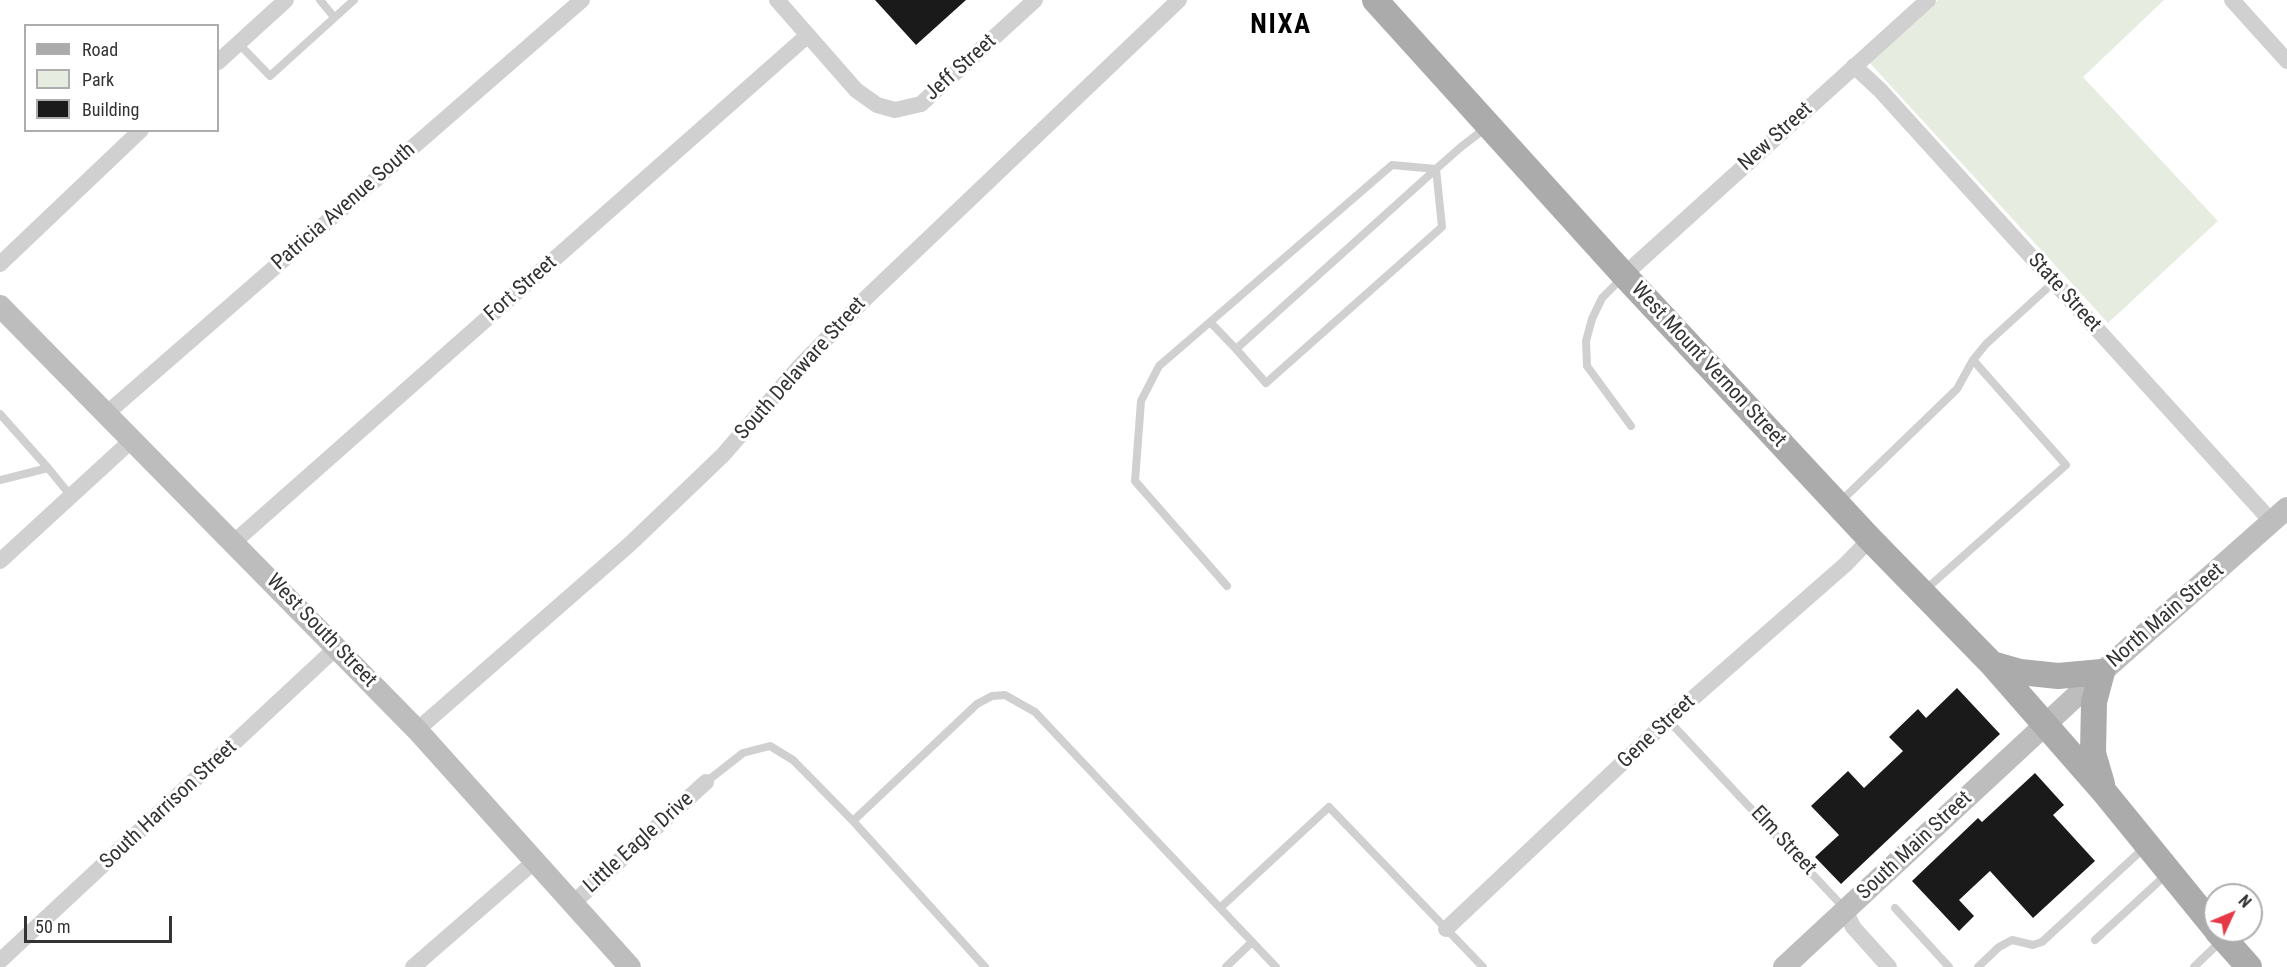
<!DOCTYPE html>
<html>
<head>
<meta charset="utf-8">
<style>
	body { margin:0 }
	#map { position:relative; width:2287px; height:967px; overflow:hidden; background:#fff; font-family:"Roboto Condensed",sans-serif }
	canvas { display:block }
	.legend { position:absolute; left:24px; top:24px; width:195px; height:108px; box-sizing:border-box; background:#fff; border:2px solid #adadad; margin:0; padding:8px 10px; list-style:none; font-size:18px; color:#333 }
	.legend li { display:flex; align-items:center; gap:12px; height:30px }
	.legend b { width:30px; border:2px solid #adadad }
	.north { position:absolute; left:2203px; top:883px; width:60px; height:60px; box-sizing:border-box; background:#fff; border:2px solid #adadad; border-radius:50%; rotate:46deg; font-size:16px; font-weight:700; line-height:24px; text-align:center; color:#333 }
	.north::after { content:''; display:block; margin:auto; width:21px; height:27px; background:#e63946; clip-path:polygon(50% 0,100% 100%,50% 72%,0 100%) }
	.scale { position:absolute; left:24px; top:916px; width:148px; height:27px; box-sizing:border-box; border:3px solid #333; border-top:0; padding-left:8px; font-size:18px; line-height:21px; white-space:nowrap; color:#333; -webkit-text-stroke:4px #fff; paint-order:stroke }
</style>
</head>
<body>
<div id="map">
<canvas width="2287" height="967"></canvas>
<ul class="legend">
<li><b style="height:8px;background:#ababab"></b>Road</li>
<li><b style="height:16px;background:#e6ecdf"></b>Park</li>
<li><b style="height:16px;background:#1a1a1a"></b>Building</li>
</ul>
<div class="north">N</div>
<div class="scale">50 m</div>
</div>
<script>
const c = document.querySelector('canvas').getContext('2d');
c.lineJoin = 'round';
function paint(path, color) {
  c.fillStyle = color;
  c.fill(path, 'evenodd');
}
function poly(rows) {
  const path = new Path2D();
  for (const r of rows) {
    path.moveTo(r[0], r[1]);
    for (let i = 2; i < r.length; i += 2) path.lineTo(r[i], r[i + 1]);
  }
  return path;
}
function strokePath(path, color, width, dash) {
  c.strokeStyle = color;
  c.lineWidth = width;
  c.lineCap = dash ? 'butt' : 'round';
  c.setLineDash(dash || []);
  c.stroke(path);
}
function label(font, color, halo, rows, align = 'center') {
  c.font = font + ' "Roboto Condensed",sans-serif';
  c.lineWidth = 6;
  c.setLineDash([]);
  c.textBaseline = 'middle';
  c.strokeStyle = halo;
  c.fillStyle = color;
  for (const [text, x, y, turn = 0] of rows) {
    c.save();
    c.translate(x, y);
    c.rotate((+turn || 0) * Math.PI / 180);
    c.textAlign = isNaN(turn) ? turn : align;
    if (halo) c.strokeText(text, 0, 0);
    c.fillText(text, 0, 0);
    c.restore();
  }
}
paint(poly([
	[1938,0,2164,0,2083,77,2218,221,2108,323,1868,61]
]), '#e6ecdf');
paint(poly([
	[875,0,966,0,916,45],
	[1957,688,2000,734,1841,884,1815,857,1839,835,1811,806,1848,771,1864,788,1903,751,1889,737,1918,709,1926,718],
	[2035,773,2064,805,2053,815,2095,861,2033,918,1990,871,1959,900,1974,916,1959,931,1912,881,1978,818,1982,822]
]), '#1a1a1a');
strokePath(poly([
	[320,0,334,17],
	[238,43,270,76,354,0],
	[1436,169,1442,227,1266,383,1236,349,1436,169,1461,147,1487,127],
	[1622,278,1602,298,1592,319,1586,341,1587,366,1631,426],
	[1210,322,1236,349],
	[0,414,48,468],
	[0,480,48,468,71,496],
	[1840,502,1957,389,1973,360,1986,344,2054,282],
	[1227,586,1135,481,1141,401,1159,366,1392,165,1436,169],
	[1925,590,2066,465,1973,360],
	[1668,720,1845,909],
	[706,782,743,753,770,746,793,760,853,821,977,704,992,696,1005,695,1035,712,1220,908,1329,807,1483,967],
	[853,821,985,967],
	[1220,908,1276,967],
	[1895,908,1949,967],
	[2095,940,2168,873],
	[1226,967,1252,942],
	[1978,967,1999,947,2012,940,2033,945,2042,942,2144,848],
	[2194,967,2221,941]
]), '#d0d0d0', 8);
strokePath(poly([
	[777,0,856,90,877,105,895,110,921,104,1035,0],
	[2232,0,2287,61],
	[218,62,286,0],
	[1854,66,1880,90,2272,522],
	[0,264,141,130],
	[1624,275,1928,0],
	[106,414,582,0],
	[234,542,808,35],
	[0,561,132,440],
	[417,730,630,544,723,455,799,367,867,297,1179,0],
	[573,903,706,782],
	[1845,910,1853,927,1889,967],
	[1446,929,1668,720,1846,564,1870,539],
	[0,961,337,647],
	[413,967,535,861]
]), '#d0d0d0', 16);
strokePath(poly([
	[0,306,417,730,630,967],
	[1784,967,2102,672,2287,508]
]), '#bdbdbd', 22);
strokePath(poly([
	[1375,0,1624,275,1870,539,1992,664,2105,793,2215,928],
	[1992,664,2020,672,2058,676,2102,672,2094,702,2093,753,2102,784],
	[2217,931,2249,967]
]), '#ababab', 26);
label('21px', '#333', '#fff', [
	["Jeff Street",961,68,-42],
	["New Street",1776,137,-42],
	["Patricia Avenue South",344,207,-41],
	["Fort Street",521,289,-41],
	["State Street",2064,293,48],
	["West Mount Vernon Street",1708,365,47],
	["South Delaware Street",801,369,-48],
	["North Main Street",2166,616,-41],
	["West South Street",321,631,46],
	["Gene Street",1657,732,-43],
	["South Harrison Street",169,805,-43],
	["Elm Street",1783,841,47],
	["Little Eagle Drive",639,843,-42],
	["South Main Street",1915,846,-43]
]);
c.letterSpacing = '1.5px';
label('bold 27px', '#000', '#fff', [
	["NIXA",1281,26]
]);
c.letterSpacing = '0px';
</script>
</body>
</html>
